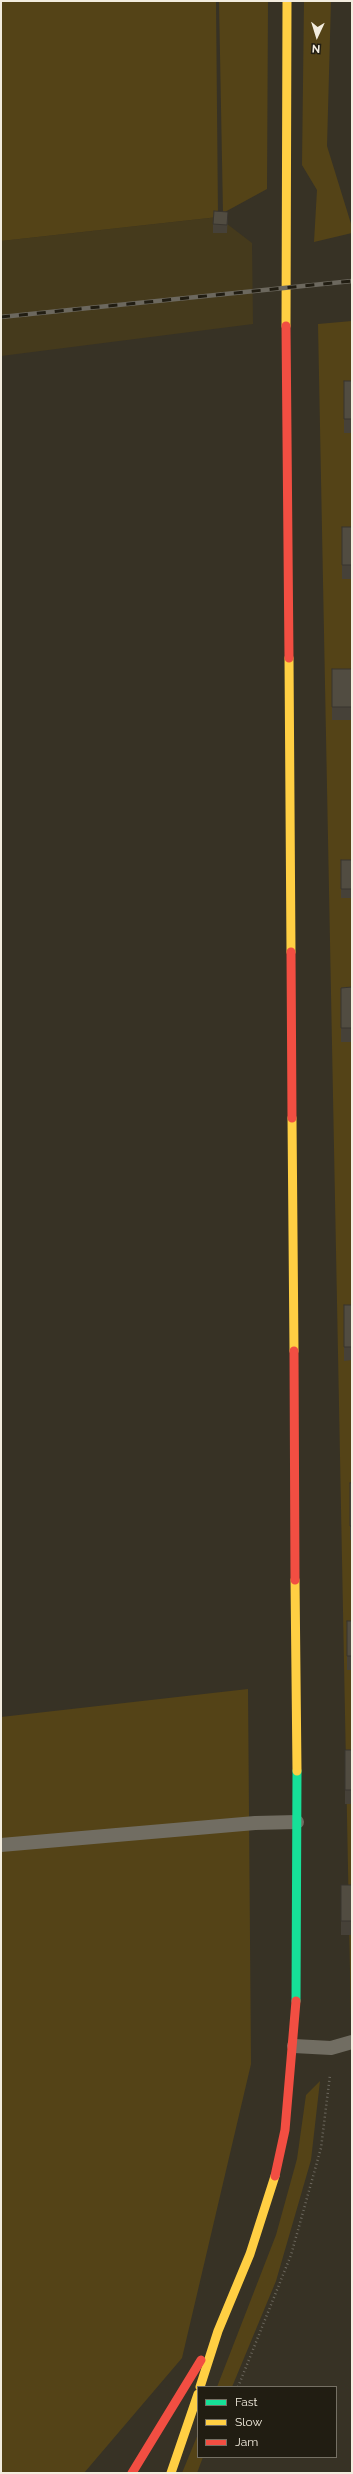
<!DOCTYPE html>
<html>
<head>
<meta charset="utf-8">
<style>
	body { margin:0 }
	#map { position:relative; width:353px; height:2474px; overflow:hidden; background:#373225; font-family:Raleway,sans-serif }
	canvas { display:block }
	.frame { position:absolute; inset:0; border:2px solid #f2ecde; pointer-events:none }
	.legend { position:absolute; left:197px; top:2386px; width:140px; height:72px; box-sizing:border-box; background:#211d12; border:1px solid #757064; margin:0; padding:5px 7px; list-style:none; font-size:12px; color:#f2ecde }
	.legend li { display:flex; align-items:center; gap:8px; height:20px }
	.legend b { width:20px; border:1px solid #757064 }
	.north { position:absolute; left:297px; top:16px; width:40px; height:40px; -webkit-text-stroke:3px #211d12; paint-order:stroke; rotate:184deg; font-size:11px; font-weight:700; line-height:16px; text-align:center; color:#f2ecde }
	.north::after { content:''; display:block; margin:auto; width:14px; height:18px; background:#f2ecde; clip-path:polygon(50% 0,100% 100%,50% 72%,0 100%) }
</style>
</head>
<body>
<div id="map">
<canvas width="353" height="2474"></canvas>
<div class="frame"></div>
<ul class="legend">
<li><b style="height:5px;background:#16e098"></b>Fast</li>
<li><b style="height:5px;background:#ffcf43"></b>Slow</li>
<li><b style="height:5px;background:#f24e42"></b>Jam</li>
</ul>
<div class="north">N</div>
</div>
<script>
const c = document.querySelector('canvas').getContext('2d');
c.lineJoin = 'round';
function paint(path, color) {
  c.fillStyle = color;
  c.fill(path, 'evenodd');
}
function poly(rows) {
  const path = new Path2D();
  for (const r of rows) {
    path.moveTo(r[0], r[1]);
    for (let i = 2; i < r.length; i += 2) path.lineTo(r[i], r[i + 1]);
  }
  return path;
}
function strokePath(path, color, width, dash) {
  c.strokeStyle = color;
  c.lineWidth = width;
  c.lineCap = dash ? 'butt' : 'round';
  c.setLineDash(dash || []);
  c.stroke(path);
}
paint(poly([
	[218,217,252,243,253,324,1,356,1,241]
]), '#453a1c');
paint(poly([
	[1,1,216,1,218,217,1,241],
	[219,1,268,1,267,189,223,213],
	[304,1,331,1,327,146,352,227,352,233,314,242,317,190,302,165],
	[352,321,352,2074,318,324],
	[248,1689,251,2064,182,2358,84,2473,1,2473,1,1717],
	[320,2081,311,2160,276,2281,232,2387,217,2387,276,2235,297,2159,306,2095],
	[198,2434,198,2457,203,2457,197,2473,182,2473]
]), '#544317');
strokePath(poly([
	[238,2387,291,2255,321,2148,330,2075]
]), '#6c685e', 2.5, [1, 3]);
strokePath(poly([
	[1,1845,255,1823,297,1822],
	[294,2046,331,2048,352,2042]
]), '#716d62', 14);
strokePath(poly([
	[296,2001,297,1771]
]), '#16e098', 9);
strokePath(poly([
	[286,326,287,1],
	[289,658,291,952],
	[292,1118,294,1351],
	[295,1580,297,1771],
	[200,2387,218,2331,250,2254,275,2176],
	[171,2473,198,2394]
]), '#ffcf43', 9);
strokePath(poly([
	[286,326,289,658],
	[291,952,292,1118],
	[294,1351,295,1580],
	[275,2176,285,2130,296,2001],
	[132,2473,201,2360]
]), '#f24e42', 9);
const rail = poly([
	[1,317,352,281]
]);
strokePath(rail, '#6c685e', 4.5);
strokePath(rail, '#211d12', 3, [9]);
paint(poly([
	[228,212,227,233,213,233,213,224],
	[344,381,352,381,352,433,344,433],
	[342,527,352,527,352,579,342,579],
	[332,669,352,669,352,720,332,720],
	[341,860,352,860,352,898,341,898],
	[352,987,352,1042,341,1042,341,988],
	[344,1305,352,1305,352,1360,344,1361],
	[350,1483,352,1483,352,1540,350,1540],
	[347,1621,352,1621,352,1670,347,1670],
	[345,1750,352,1750,352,1804,345,1804],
	[341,1885,352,1885,352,1935,341,1935]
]), '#464138');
const building = poly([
	[214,211,228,212,227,225,213,224,214,211],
	[344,381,352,381,352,419,344,419,344,381],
	[342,527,352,527,352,565,342,565,342,527],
	[332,669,352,669,352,707,332,707,332,669],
	[341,860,352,860,352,889,341,889,341,860],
	[352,987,352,1028,341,1028,341,988,352,987],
	[344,1305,352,1305,352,1347,344,1347,344,1305],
	[350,1483,352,1483,352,1526,350,1526,350,1483],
	[347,1621,352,1621,352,1656,347,1656,347,1621],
	[345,1750,352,1750,352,1790,345,1790,345,1750],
	[341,1885,352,1885,352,1921,341,1921,341,1885]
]);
paint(building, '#514c41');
strokePath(building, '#39352e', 1);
</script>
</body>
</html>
